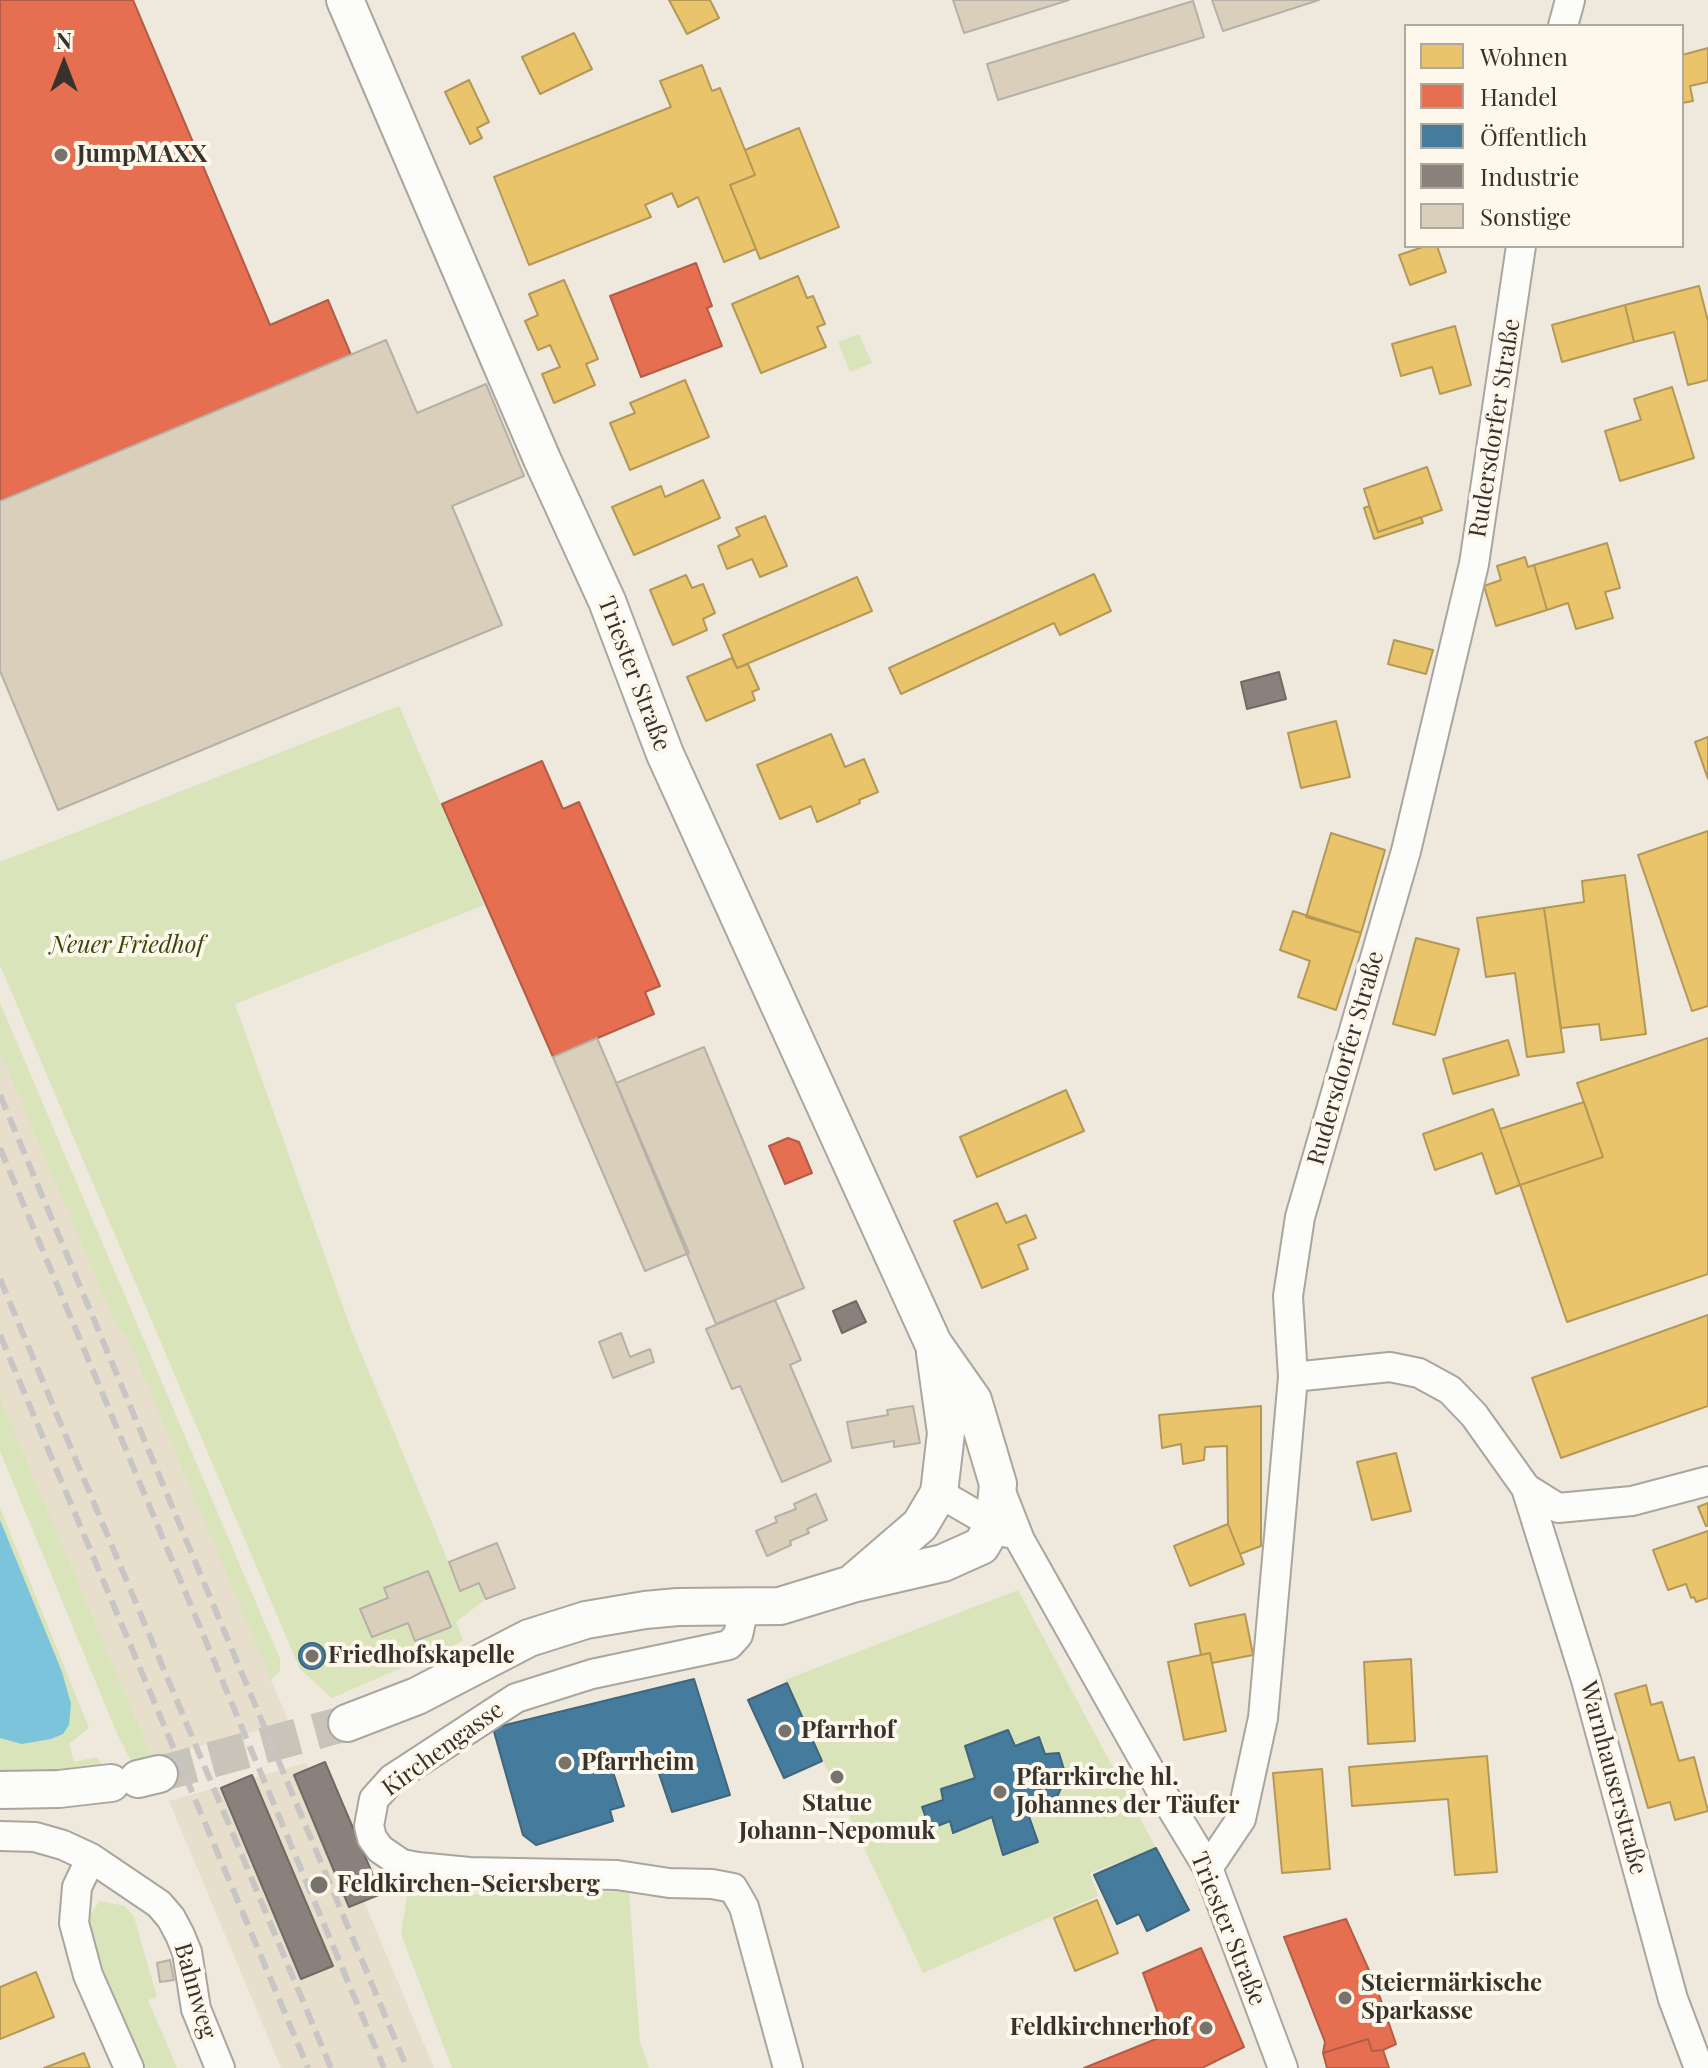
<!DOCTYPE html>
<html>
<head>
<meta charset="utf-8">
<style>
	body { margin:0 }
	#map { position:relative; width:1708px; height:2068px; overflow:hidden; background:#eee8dd; font-family:"Playfair Display",serif }
	canvas { display:block }
	.legend { position:absolute; left:1404px; top:24px; width:280px; height:224px; box-sizing:border-box; background:#fef8ec; border:2px solid #aea99f; margin:0; padding:10px 14px; list-style:none; font-size:24px; color:#37332c }
	.legend li { display:flex; align-items:center; gap:16px; height:40px }
	.legend b { width:40px; border:2px solid #aea99f }
	.north { position:absolute; left:24px; top:24px; width:80px; height:80px; -webkit-text-stroke:6px #fef8ec; paint-order:stroke; rotate:0deg; font-size:22px; font-weight:700; line-height:32px; text-align:center; color:#37332c }
	.north::after { content:''; display:block; margin:auto; width:28px; height:36px; background:#37332c; clip-path:polygon(50% 0,100% 100%,50% 72%,0 100%) }
</style>
</head>
<body>
<div id="map">
<canvas width="1708" height="2068"></canvas>
<ul class="legend">
<li><b style="height:22px;background:#e9c46a"></b>Wohnen</li>
<li><b style="height:22px;background:#e76f51"></b>Handel</li>
<li><b style="height:22px;background:#457b9d"></b>Öffentlich</li>
<li><b style="height:22px;background:#8a817c"></b>Industrie</li>
<li><b style="height:22px;background:#dacfba"></b>Sonstige</li>
</ul>
<div class="north">N</div>
</div>
<script>
const c = document.querySelector('canvas').getContext('2d');
c.lineJoin = 'round';
function paint(path, color) {
  c.fillStyle = color;
  c.fill(path, 'evenodd');
}
function poly(rows) {
  const path = new Path2D();
  for (const r of rows) {
    if (r.length === 3) {
      path.moveTo(r[0] + r[2], r[1]);
      path.arc(r[0], r[1], r[2], 0, 2 * Math.PI);
      continue;
    }
    path.moveTo(r[0], r[1]);
    for (let i = 2; i < r.length; i += 2) path.lineTo(r[i], r[i + 1]);
  }
  return path;
}
function strokePath(path, color, width, dash) {
  c.strokeStyle = color;
  c.lineWidth = width;
  c.lineCap = dash ? 'butt' : 'round';
  c.setLineDash(dash || []);
  c.stroke(path);
}
function label(font, color, halo, rows, align = 'center') {
  c.font = font + ' "Playfair Display",serif';
  c.lineWidth = 8;
  c.setLineDash([]);
  c.textBaseline = 'middle';
  c.strokeStyle = halo;
  c.fillStyle = color;
  for (const [text, x, y, turn = 0] of rows) {
    c.save();
    c.translate(x, y);
    c.rotate((+turn || 0) * Math.PI / 180);
    c.textAlign = isNaN(turn) ? turn : align;
    if (halo) c.strokeText(text, 0, 0);
    c.fillText(text, 0, 0);
    c.restore();
  }
}
paint(poly([
	[0,1053,119,1332,124,1331,289,1722,153,1759,0,1398],
	[306,1763,434,2068,281,2068,169,1801]
]), '#e8decc');
paint(poly([
	[859,334,872,363,850,372,838,342],
	[399,706,484,905,235,1004,351,1329,460,1590,479,1583,486,1599,456,1622,463,1641,332,1698,300,1669,0,965,0,862],
	[0,1003,280,1659,280,1671,271,1680,124,1331,119,1332,0,1053],
	[0,1398,153,1759,132,1763,116,1731,0,1451],
	[0,1508,89,1728,69,1744,74,1762,97,1757,104,1767,0,1774],
	[1018,1590,1156,1848,1090,1873,1098,1896,923,1973,785,1680],
	[618,1891,629,1893,640,2042,649,2068,452,2068,401,1934,407,1896],
	[100,1901,125,1906,134,1917,157,1997,148,2000,177,2068,140,2068,90,1948,85,1921]
]), '#d9e4bb');
paint(poly([
	[0,1520,62,1672,71,1704,69,1725,63,1734,51,1739,22,1744,0,1738]
]), '#7cc3dc');
const homes = poly([
	[669,0,710,0,719,18,687,34,669,0],
	[574,33,592,69,540,94,522,57,574,33],
	[1708,48,1708,82,1690,86,1693,101,1682,103,1682,55,1708,48],
	[702,65,712,91,720,88,755,175,730,185,756,249,724,262,698,197,678,207,672,193,645,205,651,217,529,265,494,177,671,107,660,81,702,65],
	[469,80,489,122,477,128,482,138,470,144,445,92,469,80],
	[799,128,839,227,760,259,730,185,755,175,745,150,799,128],
	[1426,246,1437,246,1446,272,1410,285,1399,255,1426,246],
	[798,276,807,298,813,296,825,324,817,327,826,347,761,373,732,304,798,276],
	[564,280,598,359,586,364,595,385,554,403,542,374,560,367,550,345,538,350,525,321,538,315,529,294,564,280],
	[1699,286,1708,321,1708,380,1688,385,1674,332,1634,342,1625,305,1699,286],
	[1625,305,1634,342,1562,362,1552,325,1625,305],
	[1455,326,1471,385,1440,394,1432,367,1401,376,1392,344,1455,326],
	[685,380,709,437,630,470,610,423,635,413,630,403,685,380],
	[1672,387,1694,458,1620,481,1605,431,1641,420,1634,399,1672,387],
	[1427,467,1442,510,1378,532,1364,489,1427,467],
	[703,480,720,518,634,555,612,507,661,486,665,497,703,480],
	[1369,506,1378,532,1421,517,1423,523,1374,539,1364,508,1369,506],
	[765,516,787,566,760,577,752,559,727,569,718,546,740,536,736,528,765,516],
	[1607,543,1620,588,1605,592,1613,618,1576,629,1568,603,1547,610,1534,565,1607,543],
	[1525,557,1528,567,1534,565,1547,610,1496,626,1484,586,1501,580,1497,566,1525,557],
	[1094,574,1111,611,1060,635,1054,623,901,694,889,668,1094,574],
	[686,575,692,588,703,584,715,613,703,619,707,630,673,645,650,590,686,575],
	[857,577,872,611,737,668,723,635,857,577],
	[1394,640,1433,650,1426,674,1388,664,1394,640],
	[732,658,737,668,748,664,759,689,752,692,755,700,706,721,687,677,732,658],
	[1336,721,1350,777,1301,788,1288,733,1336,721],
	[831,734,845,767,864,759,878,792,859,800,860,803,817,822,811,806,780,819,757,765,831,734],
	[1708,737,1708,779,1695,742,1708,737],
	[1708,831,1708,1006,1692,1011,1638,855,1708,831],
	[1331,833,1385,850,1361,933,1306,917,1331,833],
	[1625,875,1646,1034,1601,1040,1599,1024,1561,1028,1544,908,1584,902,1582,881,1625,875],
	[1544,908,1564,1052,1527,1057,1515,973,1486,977,1477,918,1544,908],
	[1293,911,1361,933,1336,1010,1298,997,1310,961,1280,950,1293,911],
	[1416,938,1459,949,1435,1035,1393,1024,1416,938],
	[1708,1038,1708,1274,1567,1322,1520,1185,1603,1157,1577,1083,1708,1038],
	[1508,1040,1519,1075,1453,1094,1443,1059,1508,1040],
	[1066,1090,1084,1131,977,1177,960,1137,1066,1090],
	[1584,1102,1603,1157,1520,1185,1500,1129,1584,1102],
	[1493,1109,1520,1185,1496,1194,1482,1153,1435,1170,1423,1134,1493,1109],
	[997,1203,1006,1223,1026,1215,1036,1238,1018,1245,1028,1269,982,1288,954,1221,997,1203],
	[1708,1315,1708,1406,1561,1458,1532,1378,1708,1315],
	[1261,1406,1261,1546,1240,1554,1228,1524,1227,1446,1205,1447,1204,1460,1183,1464,1181,1444,1162,1448,1159,1415,1261,1406],
	[1396,1453,1411,1511,1372,1520,1357,1462,1396,1453],
	[1708,1503,1708,1526,1706,1526,1698,1507,1708,1503],
	[1228,1524,1244,1564,1190,1586,1174,1546,1228,1524],
	[1708,1531,1708,1598,1696,1602,1694,1597,1691,1598,1686,1584,1668,1590,1653,1550,1708,1531],
	[1245,1614,1253,1655,1212,1663,1210,1653,1201,1655,1195,1624,1245,1614],
	[1210,1653,1226,1731,1184,1740,1168,1662,1210,1653],
	[1411,1659,1415,1741,1368,1744,1364,1662,1411,1659],
	[1646,1685,1651,1705,1662,1702,1679,1761,1694,1757,1708,1811,1675,1820,1670,1802,1648,1808,1615,1694,1646,1685],
	[1487,1756,1497,1872,1455,1875,1448,1799,1352,1806,1349,1767,1487,1756],
	[1322,1769,1330,1869,1282,1873,1273,1773,1322,1769],
	[1097,1900,1118,1953,1075,1971,1054,1918,1097,1900],
	[36,1972,54,2017,0,2039,0,1987,36,1972],
	[84,2053,90,2068,44,2068,84,2053]
]);
paint(homes, '#e9c46a');
strokePath(homes, '#b49857', 2);
const shops = poly([
	[0,0,133,0,270,325,328,300,351,355,0,501,0,0],
	[696,263,712,306,707,308,722,346,641,377,610,296,696,263],
	[542,761,563,809,579,802,660,986,645,992,654,1014,553,1057,442,804,542,761],
	[788,1138,799,1142,812,1173,785,1184,769,1146,788,1138],
	[1346,1919,1376,1986,1396,2044,1383,2050,1372,2051,1368,2039,1323,2053,1325,2042,1284,1937,1346,1919],
	[1201,1948,1244,2047,1202,2068,1084,2068,1166,2035,1143,1973,1201,1948],
	[1368,2039,1372,2051,1383,2050,1389,2068,1327,2068,1323,2053,1368,2039]
]);
paint(shops, '#e76f51');
strokePath(shops, '#b25d46', 2);
const public = poly([
	[312,1656,13],
	[694,1679,730,1795,672,1812,653,1756,601,1771,602,1774,613,1772,624,1806,610,1810,613,1821,536,1845,523,1835,493,1728,694,1679],
	[787,1683,822,1761,784,1778,748,1700,787,1683],
	[1008,1730,1015,1746,1039,1737,1045,1754,1059,1753,1066,1776,1058,1795,1026,1808,1038,1842,1003,1855,992,1817,953,1833,950,1821,930,1829,922,1807,943,1800,941,1789,975,1778,965,1746,1008,1730],
	[1156,1848,1189,1910,1147,1931,1139,1914,1117,1924,1094,1875,1156,1848]
]);
paint(public, '#457b9d');
strokePath(public, '#41657b', 2);
const industry = poly([
	[1279,672,1286,699,1247,709,1241,682,1279,672],
	[856,1301,866,1322,842,1333,833,1311,856,1301],
	[325,1762,381,1894,349,1907,294,1775,325,1762],
	[252,1775,333,1966,301,1979,221,1788,252,1775]
]);
paint(industry, '#8a817c');
strokePath(industry, '#716a64', 2);
const building = poly([
	[953,0,1069,0,964,33,953,0],
	[1212,0,1319,0,1223,31,1212,0],
	[1193,1,1204,37,998,100,987,64,1193,1],
	[386,340,417,413,486,384,524,476,452,506,502,625,58,810,0,671,0,501,386,340],
	[597,1038,689,1253,645,1271,553,1057,597,1038],
	[704,1047,804,1288,716,1324,616,1083,704,1047],
	[775,1300,801,1360,790,1365,831,1461,782,1482,740,1386,732,1389,706,1329,775,1300],
	[621,1333,630,1357,650,1349,654,1362,613,1378,599,1342,621,1333],
	[913,1406,920,1443,894,1447,894,1441,852,1448,847,1422,888,1415,887,1410,913,1406],
	[816,1494,827,1520,807,1529,809,1533,790,1541,791,1545,767,1556,756,1531,777,1522,775,1517,796,1509,794,1504,816,1494],
	[497,1543,515,1588,486,1599,479,1583,460,1591,449,1562,497,1543],
	[428,1571,451,1627,415,1641,408,1623,372,1637,360,1609,388,1598,384,1588,428,1571],
	[170,1960,174,1980,160,1982,157,1963,170,1960]
]);
paint(building, '#dacfba');
strokePath(building, '#b5b0a8', 2);
strokePath(poly([
	[159,1774,347,1723]
]), '#c9c4ba', 36, [36, 18]);
const minor = poly([
	[1563,26,1570,0],
	[1293,1377,1390,1367,1419,1373,1450,1390,1474,1415,1526,1488,1586,1680,1673,1999,1699,2068],
	[998,1484,1020,1540,1163,1794,1208,1868,1283,2068],
	[1526,1488,1558,1508,1632,1501,1708,1481],
	[939,1493,1008,1533],
	[744,1608,738,1635,729,1645,592,1674,516,1698,392,1779,374,1799,369,1826,372,1838,380,1849,402,1864,418,1867,469,1872,617,1875,669,1883,712,1884,733,1888,744,1907,788,2068],
	[0,1836,35,1837,63,1845,91,1858,159,1904,171,1918,180,1935,187,1952,196,2009,220,2068],
	[91,1858,77,1887,74,1923,88,1975,129,2068],
	[1208,1868,1241,1819,1263,1718,1293,1377,1288,1296,1300,1217,1406,851,1474,564,1521,246]
]);
const tertiary = poly([
	[345,0,542,459,607,601,665,754,933,1343,973,1400,998,1484,994,1524,981,1546,943,1563,852,1584,780,1606,678,1607,645,1610,586,1620,529,1638,417,1696,347,1723],
	[855,1581,920,1525,939,1493,946,1433,935,1353],
	[138,1779,159,1774],
	[0,1790,59,1789,111,1783]
]);
strokePath(minor, '#aaa59d', 32);
strokePath(tertiary, '#aaa59d', 40);
strokePath(minor, '#fcfcfa', 28);
strokePath(tertiary, '#fcfcfa', 36);
strokePath(poly([
	[0,1095,407,2068],
	[0,1148,384,2068],
	[0,1279,331,2068],
	[0,1335,308,2068]
]), '#c8c6c4', 6, [16, 8]);
for (const [x, y, r, color] of [
	[61,155,8,"#77726a"],
	[312,1656,8,"#77726a"],
	[785,1731,8,"#77726a"],
	[565,1763,8,"#77726a"],
	[837,1777,8,"#77726a"],
	[1000,1792,8,"#77726a"],
	[319,1885,10,"#77726a"],
	[1345,1998,8,"#77726a"],
	[1206,2028,8,"#77726a"]
]) {
  const dot = new Path2D();
  dot.arc(x, y, r, 0, 2 * Math.PI);
  c.fillStyle = color;
  c.fill(dot);
  strokePath(dot, '#fef8ec', 3);
}
label('bold 24px', '#37332c', '#fef8ec', [
	["JumpMAXX",77,155],
	["Friedhofskapelle",328,1656],
	["Pfarrhof",801,1731],
	["Pfarrheim",581,1763],
	["Pfarrkirche hl.",1016,1778],
	["Johannes der Täufer",1016,1806],
	["Statue",837,1804,"center"],
	["Johann-Nepomuk",837,1832,"center"],
	["Feldkirchen-Seiersberg",337,1885],
	["Steiermärkische",1361,1984],
	["Sparkasse",1361,2012],
	["Feldkirchnerhof",1190,2028,"right"]
], 'left');
label('24px', '#37332c', '#fef8ec', [
	["Rudersdorfer Straße",1495,428,-81],
	["Triester Straße",634,674,69],
	["Rudersdorfer Straße",1346,1058,-74],
	["Kirchengasse",443,1749,-36],
	["Warnhauserstraße",1613,1778,75],
	["Triester Straße",1228,1929,68],
	["Bahnweg",195,1991,74]
]);
label('italic 24px', '#364609', '#fef8ec', [
	["Neuer Friedhof",127,946]
]);
</script>
</body>
</html>
